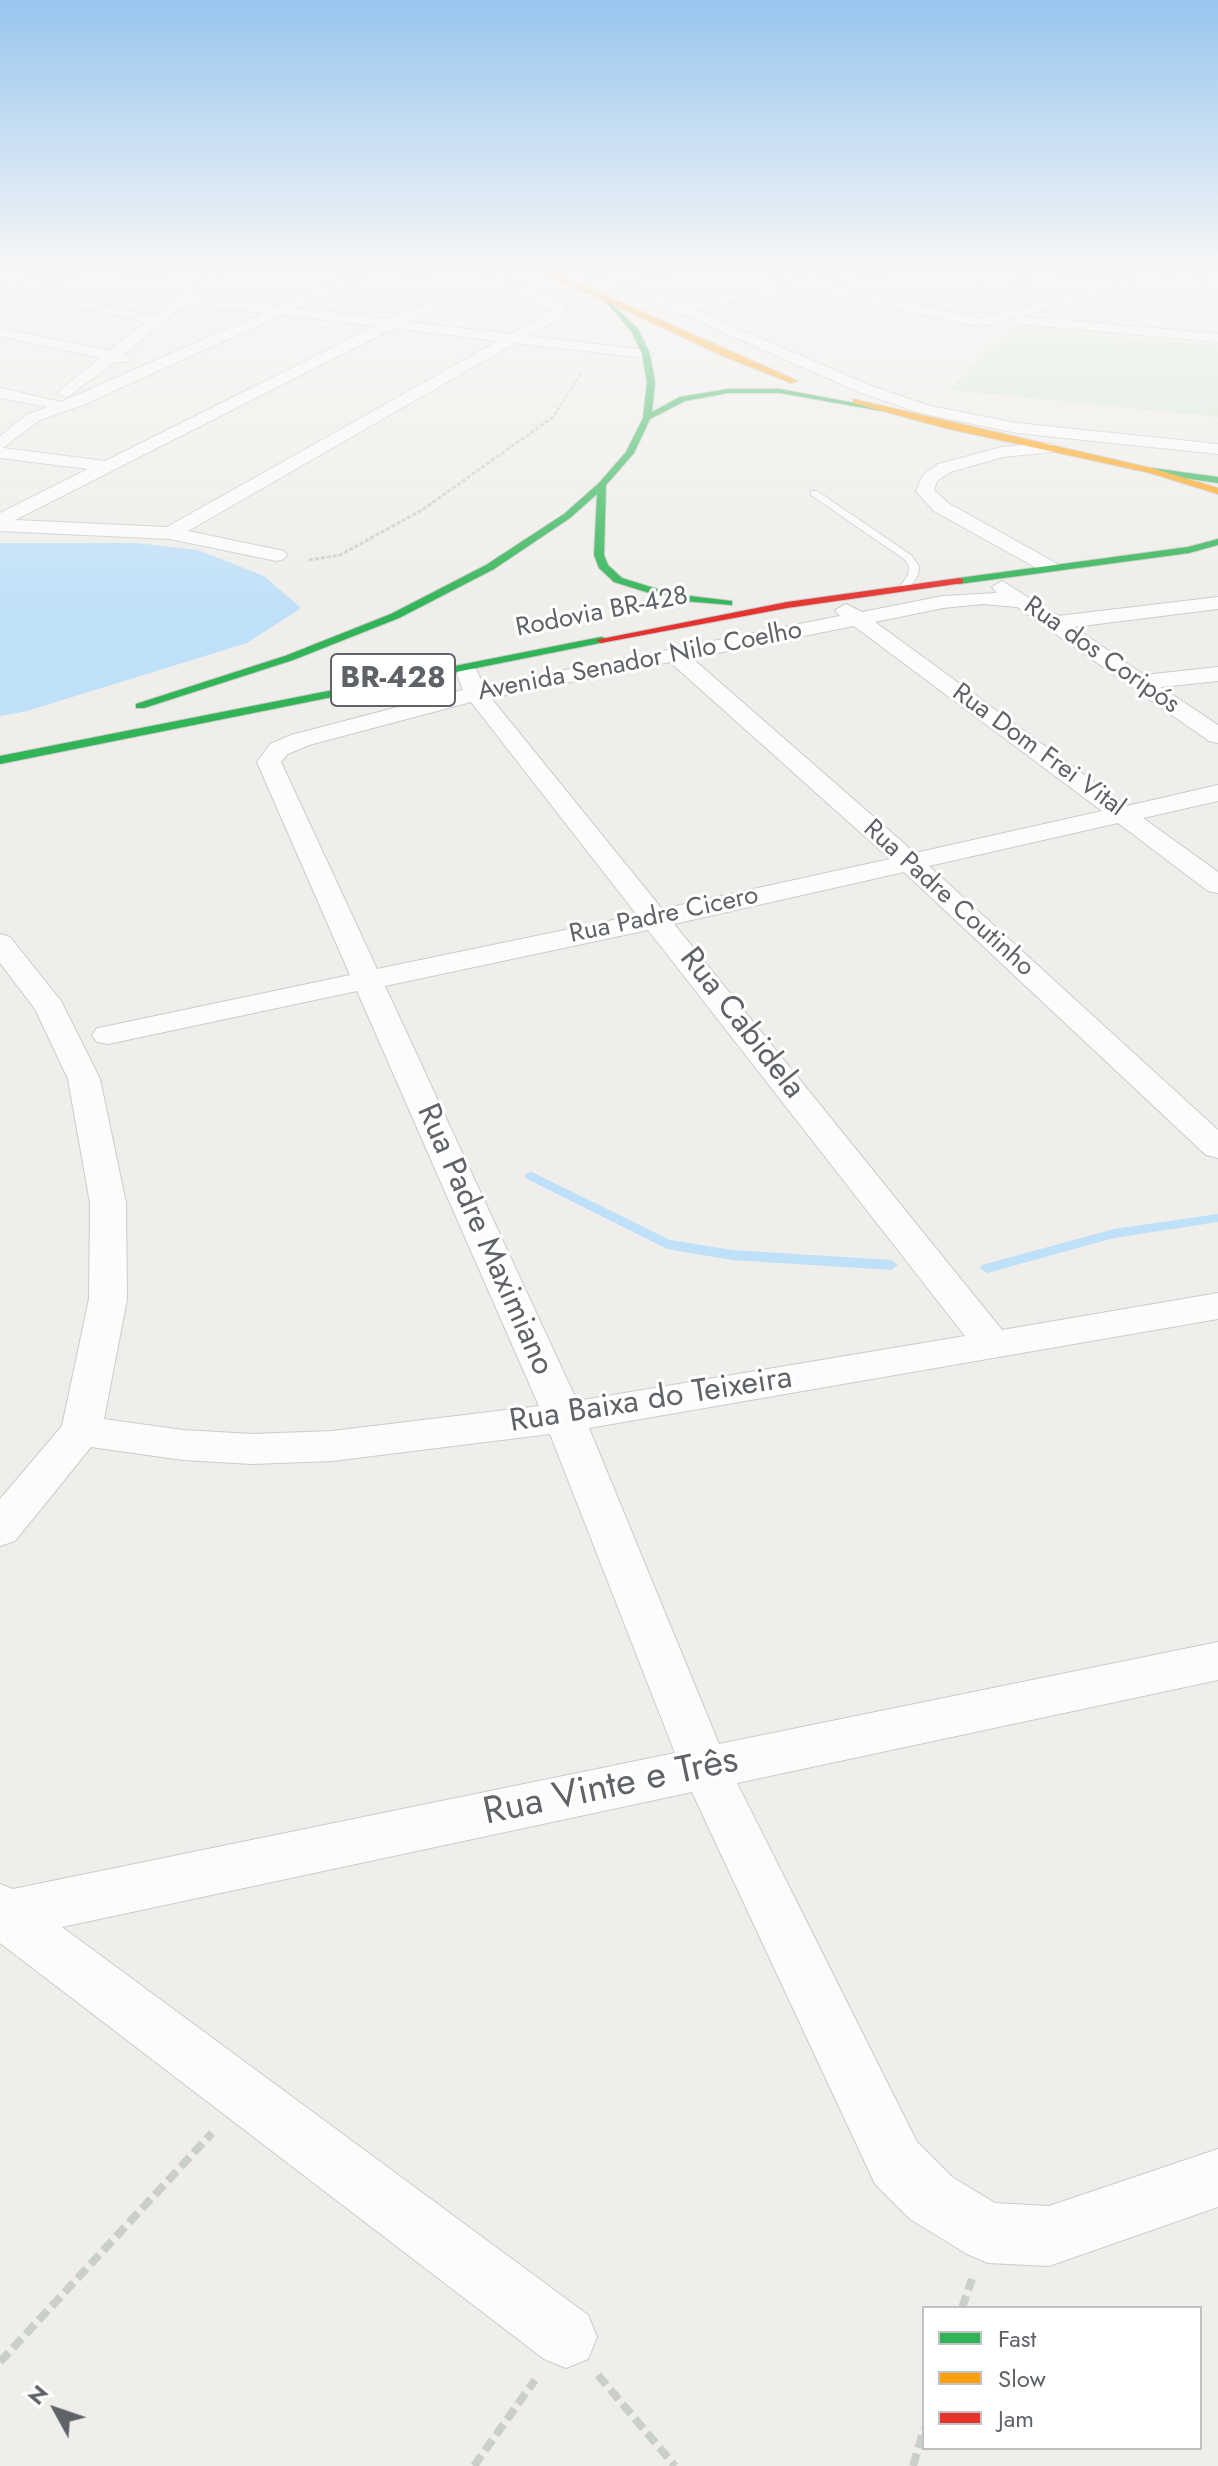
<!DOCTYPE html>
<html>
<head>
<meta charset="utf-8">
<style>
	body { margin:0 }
	#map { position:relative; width:1218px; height:2466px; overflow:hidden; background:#efeeea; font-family:Jost,sans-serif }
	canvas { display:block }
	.legend { position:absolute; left:922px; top:2306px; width:280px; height:144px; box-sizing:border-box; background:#fff; border:2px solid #bfc1c3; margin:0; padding:10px 14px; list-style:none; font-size:24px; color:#5f6368 }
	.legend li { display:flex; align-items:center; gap:16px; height:40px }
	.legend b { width:40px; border:2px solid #bfc1c3 }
	.north { position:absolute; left:16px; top:2370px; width:80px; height:80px; -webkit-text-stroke:6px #fff; paint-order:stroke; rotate:310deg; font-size:22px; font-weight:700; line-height:32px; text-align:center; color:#5f6368 }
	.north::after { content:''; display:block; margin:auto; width:28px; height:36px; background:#5f6368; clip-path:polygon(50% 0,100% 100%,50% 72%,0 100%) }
</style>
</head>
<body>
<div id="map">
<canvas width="1218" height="2466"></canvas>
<ul class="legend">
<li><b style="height:10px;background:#30b455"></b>Fast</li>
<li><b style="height:10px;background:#ff9f0a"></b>Slow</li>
<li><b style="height:10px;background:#e5322d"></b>Jam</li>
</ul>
<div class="north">N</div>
</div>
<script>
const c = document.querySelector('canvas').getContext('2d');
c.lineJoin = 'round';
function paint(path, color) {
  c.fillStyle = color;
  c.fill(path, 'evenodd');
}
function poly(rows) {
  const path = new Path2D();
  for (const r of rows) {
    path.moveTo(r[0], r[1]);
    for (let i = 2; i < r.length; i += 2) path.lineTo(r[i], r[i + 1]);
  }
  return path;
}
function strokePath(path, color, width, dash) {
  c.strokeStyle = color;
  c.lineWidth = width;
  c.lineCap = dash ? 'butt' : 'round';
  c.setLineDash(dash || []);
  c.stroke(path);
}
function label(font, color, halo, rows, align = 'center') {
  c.font = font + ' Jost,sans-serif';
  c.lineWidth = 6;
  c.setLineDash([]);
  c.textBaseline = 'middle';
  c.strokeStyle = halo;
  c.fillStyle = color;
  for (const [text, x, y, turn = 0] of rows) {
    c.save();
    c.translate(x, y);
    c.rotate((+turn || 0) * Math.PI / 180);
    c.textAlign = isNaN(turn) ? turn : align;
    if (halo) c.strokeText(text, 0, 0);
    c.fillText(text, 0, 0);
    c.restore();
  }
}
paint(poly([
	[1012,328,1218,345,1218,417,949,390]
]), '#d8ebd6');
paint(poly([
	[0,543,136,543,198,550,264,576,301,608,247,643,27,711,0,716]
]), '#bfe0f9');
paint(poly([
	[532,1172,670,1240,732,1250,891,1260,898,1265,891,1270,732,1260,667,1249,527,1179,525,1176,527,1173,532,1172],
	[1218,1214,1218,1222,1114,1238,987,1273,980,1268,982,1265,1114,1229,1218,1214]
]), '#bfe0f9');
const lane = poly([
	[811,491,817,491,911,555,919,566,918,575,908,590,899,588,908,575,909,566,904,559,811,495,811,491]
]);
const street = poly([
	[149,269,193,269,187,273,0,291,0,283,149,269],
	[213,269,227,269,195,296,278,306,338,280,419,269,451,269,445,273,341,288,296,308,390,319,430,301,435,302,435,308,408,322,511,334,553,310,474,269,490,269,566,306,566,314,528,336,646,350,653,354,646,358,515,343,188,531,284,551,287,555,284,559,277,561,170,539,0,531,0,513,88,469,0,458,0,436,28,414,48,407,0,398,0,388,61,402,263,313,186,304,123,355,131,359,128,362,115,362,66,398,58,393,60,390,100,358,0,336,0,328,109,351,145,322,29,297,29,291,154,316,213,269],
	[281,315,376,326,105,461,3,448,40,420,83,405,281,315],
	[394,328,498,341,167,527,15,520,394,328],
	[580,269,596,269,611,275,653,269,684,269,678,273,625,281,678,304,792,284,749,269,768,269,809,281,876,269,903,269,897,273,829,285,906,303,1066,269,1188,269,1181,273,1218,282,1218,290,1166,277,1021,316,1218,334,1218,342,1019,324,1014,323,1013,318,982,326,964,324,809,289,692,309,871,386,930,406,1017,423,1218,444,1218,454,1017,433,920,413,859,392,580,269],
	[1066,277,1137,277,982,318,920,306,1066,277],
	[1046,443,1052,444,1055,448,1052,452,1003,457,950,472,937,481,934,490,948,503,1056,563,1059,567,1056,571,1042,571,934,511,916,491,923,475,938,464,1002,447,1046,443],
	[1002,581,1058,616,1218,597,1218,609,1074,627,1144,675,1218,667,1218,681,1161,687,1218,725,1218,743,1209,741,1017,607,983,604,943,608,875,622,1127,806,1218,785,1218,801,1143,818,1218,872,1218,893,1208,891,1118,823,929,866,1218,1130,1218,1158,1206,1155,904,872,674,924,1002,1330,1218,1293,1218,1319,589,1428,719,1744,1218,1642,1218,1680,737,1783,917,2142,952,2177,995,2203,1049,2206,1218,2149,1218,2207,1049,2266,988,2263,967,2254,910,2219,875,2184,692,1792,62,1927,588,2315,597,2337,588,2359,566,2368,544,2359,0,1943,0,1884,13,1889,675,1753,550,1434,332,1461,252,1464,183,1460,91,1447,15,1541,0,1546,0,1499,62,1426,89,1299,90,1203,68,1079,35,1009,0,963,0,934,10,937,61,1001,100,1079,126,1203,127,1299,104,1419,183,1430,252,1434,332,1431,539,1406,357,991,108,1044,97,1042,92,1035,97,1028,108,1026,350,975,257,762,270,744,291,735,463,690,457,674,460,669,468,667,476,669,484,686,840,616,835,610,846,604,862,612,943,596,997,593,992,587,1002,581],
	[854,626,1102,811,915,853,692,658,854,626],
	[670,662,890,859,662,909,491,698,670,662],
	[471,702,637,915,377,969,281,762,288,754,309,745,471,702],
	[648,930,965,1336,577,1401,385,986,648,930]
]);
const fast = poly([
	[606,302,610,302,638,329,650,354,655,382,652,412,680,397,728,389,780,389,886,409,882,411,780,393,728,393,685,401,650,419,634,453,606,485,604,555,608,565,622,578,673,594,732,601,732,605,672,600,614,582,599,568,594,555,597,494,570,518,494,569,399,618,293,660,144,708,136,708,136,704,285,656,391,614,486,565,564,514,599,483,626,452,643,418,647,382,642,354,632,332,606,302],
	[1152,468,1218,477,1218,483,1149,473,1152,468],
	[1218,539,1218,545,1189,553,959,584,954,581,959,578,1188,547,1218,539],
	[601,637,605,638,605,642,0,764,0,756,601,637]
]);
const slow = poly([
	[537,269,545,269,798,381,791,383,723,356,537,269],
	[853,399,1155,469,1218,488,1218,494,1150,473,945,428,853,403,853,399]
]);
const jam = poly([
	[959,578,963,579,963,583,787,608,601,643,596,640,787,602,959,578]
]);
strokePath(lane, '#cbcccc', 2);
strokePath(street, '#cbcccc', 2);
strokePath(fast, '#cacacb', 2);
strokePath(slow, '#cacacb', 2);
strokePath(jam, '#cacacb', 2);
strokePath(poly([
	[557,410,581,373]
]), '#cacfcc', 2, [3, 2]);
strokePath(poly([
	[309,560,340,555,422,510,553,417,559,408]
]), '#cacfcc', 3, [4, 2]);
strokePath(poly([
	[962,2308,972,2279],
	[0,2362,212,2133],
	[598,2375,675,2466],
	[474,2466,535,2380],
	[913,2466,924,2429]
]), '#cacfcc', 8, [13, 6]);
paint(lane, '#fdfcfc');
paint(street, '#fdfcfc');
paint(fast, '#30b455');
paint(slow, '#ff9f0a');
paint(jam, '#e5322d');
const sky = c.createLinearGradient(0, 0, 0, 614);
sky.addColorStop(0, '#97c6ef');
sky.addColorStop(0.44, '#f8f7f6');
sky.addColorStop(1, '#f8f7f600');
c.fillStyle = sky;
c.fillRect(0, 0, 1218, 614);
label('26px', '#5f6368', '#fff', [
	["Rodovia BR-428",602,613,-11],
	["Rua dos Coripós",1101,656,35],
	["Avenida Senador Nilo Coelho",640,662,-11],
	["Rua Dom Frei Vital",1038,751,36],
	["Rua Padre Coutinho",948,899,42],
	["Rua Padre Cicero",664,916,-12]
]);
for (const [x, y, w] of [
	[393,680,124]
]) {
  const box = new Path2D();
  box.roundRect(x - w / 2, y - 26, w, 52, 6);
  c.fillStyle = '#fff';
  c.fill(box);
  strokePath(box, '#5f6368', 2);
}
label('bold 30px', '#5f6368', null, [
	["BR-428",393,680]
]);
label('32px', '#5f6368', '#fff', [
	["Rua Cabidela",741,1024,52],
	["Rua Padre Maximiano",484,1240,66],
	["Rua Baixa do Teixeira",651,1401,-9]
]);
label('38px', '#5f6368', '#fff', [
	["Rua Vinte e Três",611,1788,-12]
]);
</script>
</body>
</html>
